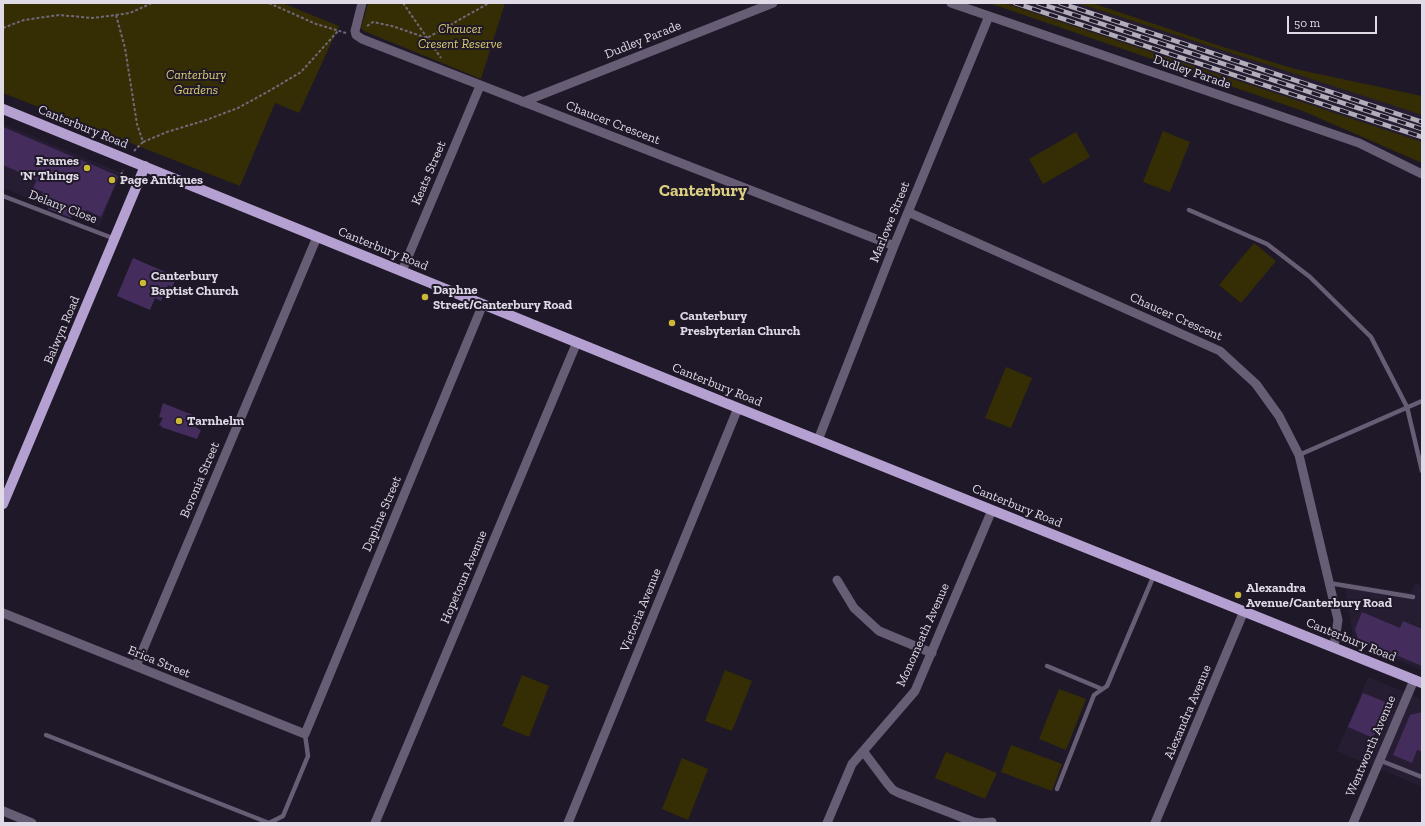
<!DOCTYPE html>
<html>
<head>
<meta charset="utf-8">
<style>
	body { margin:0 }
	#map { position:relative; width:1425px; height:826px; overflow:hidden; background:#1f1828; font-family:"Zilla Slab",serif }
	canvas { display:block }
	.frame { position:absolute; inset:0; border:4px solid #dfdae6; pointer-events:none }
	.scale { position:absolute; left:1287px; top:16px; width:90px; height:18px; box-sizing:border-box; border:2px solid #dfdae6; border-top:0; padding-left:5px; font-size:12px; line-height:14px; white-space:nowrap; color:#dfdae6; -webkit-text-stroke:3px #1f1828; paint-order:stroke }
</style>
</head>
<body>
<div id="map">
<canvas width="1425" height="826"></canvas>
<div class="frame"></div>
<div class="scale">50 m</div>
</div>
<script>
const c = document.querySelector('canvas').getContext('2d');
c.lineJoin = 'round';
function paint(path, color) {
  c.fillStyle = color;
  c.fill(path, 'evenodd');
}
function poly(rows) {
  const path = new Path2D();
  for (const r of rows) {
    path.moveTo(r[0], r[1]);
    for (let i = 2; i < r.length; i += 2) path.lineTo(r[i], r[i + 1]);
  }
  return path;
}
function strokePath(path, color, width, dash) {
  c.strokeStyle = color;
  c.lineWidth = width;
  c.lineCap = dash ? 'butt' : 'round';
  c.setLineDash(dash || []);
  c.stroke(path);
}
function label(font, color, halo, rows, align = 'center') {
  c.font = font + ' "Zilla Slab",serif';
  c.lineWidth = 4;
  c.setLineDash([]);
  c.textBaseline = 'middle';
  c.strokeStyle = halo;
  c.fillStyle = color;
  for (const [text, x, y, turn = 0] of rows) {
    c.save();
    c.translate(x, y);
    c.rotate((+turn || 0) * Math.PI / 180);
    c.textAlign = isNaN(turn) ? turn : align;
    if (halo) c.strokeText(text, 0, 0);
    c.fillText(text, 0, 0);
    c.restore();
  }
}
paint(poly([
	[1004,3,1077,3,1328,84,1422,115,1422,142],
	[3,124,121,173,99,227,3,188],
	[1344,582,1411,593,1415,583,1422,586,1422,670,1354,642],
	[1368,677,1422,699,1422,787,1337,751]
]), '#261d33');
paint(poly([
	[3,3,282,3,339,26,299,113,275,103,240,186,3,93],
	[368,3,505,3,481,79,364,31,361,28],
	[989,3,1004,3,1422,142,1422,163,1303,111],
	[1077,3,1092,3,1223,47,1295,69,1422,96,1422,115],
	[1163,131,1190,142,1170,192,1143,182],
	[1076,132,1090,157,1043,184,1029,159],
	[1254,243,1276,261,1241,303,1219,285],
	[1006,367,1032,378,1011,428,985,418],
	[725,670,752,681,732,731,705,721],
	[522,675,549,686,529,737,502,726],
	[1059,689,1086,699,1066,750,1039,739],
	[1011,745,1062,764,1052,791,1001,772],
	[946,752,997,773,985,799,935,778],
	[682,758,708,769,688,820,662,809]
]), '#352e04');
paint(poly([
	[3,127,116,175,118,178,101,217,86,210,83,218,73,214,71,218,48,209,49,206,40,202,43,192,33,188,37,180,3,165],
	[133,258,177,277,172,287,168,285,161,301,155,298,150,310,117,296],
	[163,403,195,416,197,428,201,430,197,439,161,427,162,426,159,425,163,418,159,417],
	[1362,612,1400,628,1403,621,1422,629,1422,666,1358,639,1355,629],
	[1363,693,1388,703,1373,738,1348,727],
	[1422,712,1422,752,1417,750,1412,763,1393,755,1410,715]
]), '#442d5d');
strokePath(poly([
	[269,3,316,24,346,33],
	[403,3,441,58],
	[116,15,125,48,137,124,143,142,134,151],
	[367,26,373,22,392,26,427,38,489,3],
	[3,28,24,20,59,15,93,18,116,15,130,13,152,3],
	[143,142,167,132,206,120,238,108,269,91,301,72,338,31],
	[121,175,123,170]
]), '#706978', 2, [3, 2]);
strokePath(poly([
	[3,196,115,239],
	[1189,210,1267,244,1310,277,1371,337,1407,407,1422,471],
	[1299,455,1422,401],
	[1329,583,1413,597],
	[1047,666,1102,689],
	[46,735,269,823,283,816,308,756,305,734],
	[1379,760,1422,777],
	[1057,789,1094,695,1107,686,1154,575]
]), '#675e75', 4.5);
strokePath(poly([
	[362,3,355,31,356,35,362,39,894,246],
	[951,3,1359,143,1422,174],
	[523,102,773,3],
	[908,212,1220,351,1256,384,1279,416,1299,455,1338,620,1334,647],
	[402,271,480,86],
	[818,440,894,246,989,16],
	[837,580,854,608,879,631,932,653],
	[3,613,305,734,483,304],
	[136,666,317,237],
	[863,751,887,783,893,790,899,793,974,822,981,823,992,822],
	[3,811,32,823],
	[375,823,577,342],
	[568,823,738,408],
	[827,823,852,764,915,691,992,510],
	[1155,823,1244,611],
	[1353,823,1414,680]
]), '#675e75', 9);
strokePath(poly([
	[3,109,738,408,1422,683],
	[3,504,145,166]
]), '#b5a1d1', 10);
const rail = poly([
	[1015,3,1422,137],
	[1038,3,1422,129],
	[1060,3,1422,122]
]);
strokePath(rail, '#b2adba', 4.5);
strokePath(rail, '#1f1828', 3, [9]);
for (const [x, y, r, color] of [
	[87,168,4,"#ccb938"],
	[112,180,4,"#ccb938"],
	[143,283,4,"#ccb938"],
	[425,297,4,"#ccb938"],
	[672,323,4,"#ccb938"],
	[179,421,4,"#ccb938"],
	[1238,595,4,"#ccb938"]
]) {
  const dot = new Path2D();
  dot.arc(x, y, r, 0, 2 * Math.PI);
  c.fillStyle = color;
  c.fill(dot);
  strokePath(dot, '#1f1828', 1.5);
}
label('italic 13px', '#dacc70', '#1f1828', [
	["Chaucer",460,29],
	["Cresent Reserve",460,44],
	["Canterbury",196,75],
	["Gardens",196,90]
]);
label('13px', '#dfdae6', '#1f1828', [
	["Dudley Parade",643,40,-22],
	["Dudley Parade",1192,72,19],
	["Chaucer Crescent",613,123,21],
	["Canterbury Road",83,127,22],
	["Keats Street",429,173,-67],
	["Delany Close",63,207,21],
	["Marlowe Street",890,222,-68],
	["Canterbury Road",383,249,22],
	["Chaucer Crescent",1176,317,24],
	["Balwyn Road",62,330,-67],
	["Canterbury Road",717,385,22],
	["Boronia Street",200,480,-67],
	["Canterbury Road",1017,506,22],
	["Daphne Street",382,514,-67],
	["Hopetoun Avenue",464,577,-67],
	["Victoria Avenue",641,610,-68],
	["Monomeath Avenue",923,635,-66],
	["Canterbury Road",1351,640,22],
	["Erica Street",159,662,22],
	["Alexandra Avenue",1188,712,-67],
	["Wentworth Avenue",1371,746,-67]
]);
label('bold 13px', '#dfdae6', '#1f1828', [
	["Frames",79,161,"right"],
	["'N' Things",79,176,"right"],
	["Page Antiques",120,180],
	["Canterbury",151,276],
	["Baptist Church",151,291],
	["Daphne",433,290],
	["Street/Canterbury Road",433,305],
	["Canterbury",680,316],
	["Presbyterian Church",680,331],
	["Tarnhelm",187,421],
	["Alexandra",1246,588],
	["Avenue/Canterbury Road",1246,603]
], 'left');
label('bold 17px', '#dcd082', '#1f1828', [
	["Canterbury",703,191]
]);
</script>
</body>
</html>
